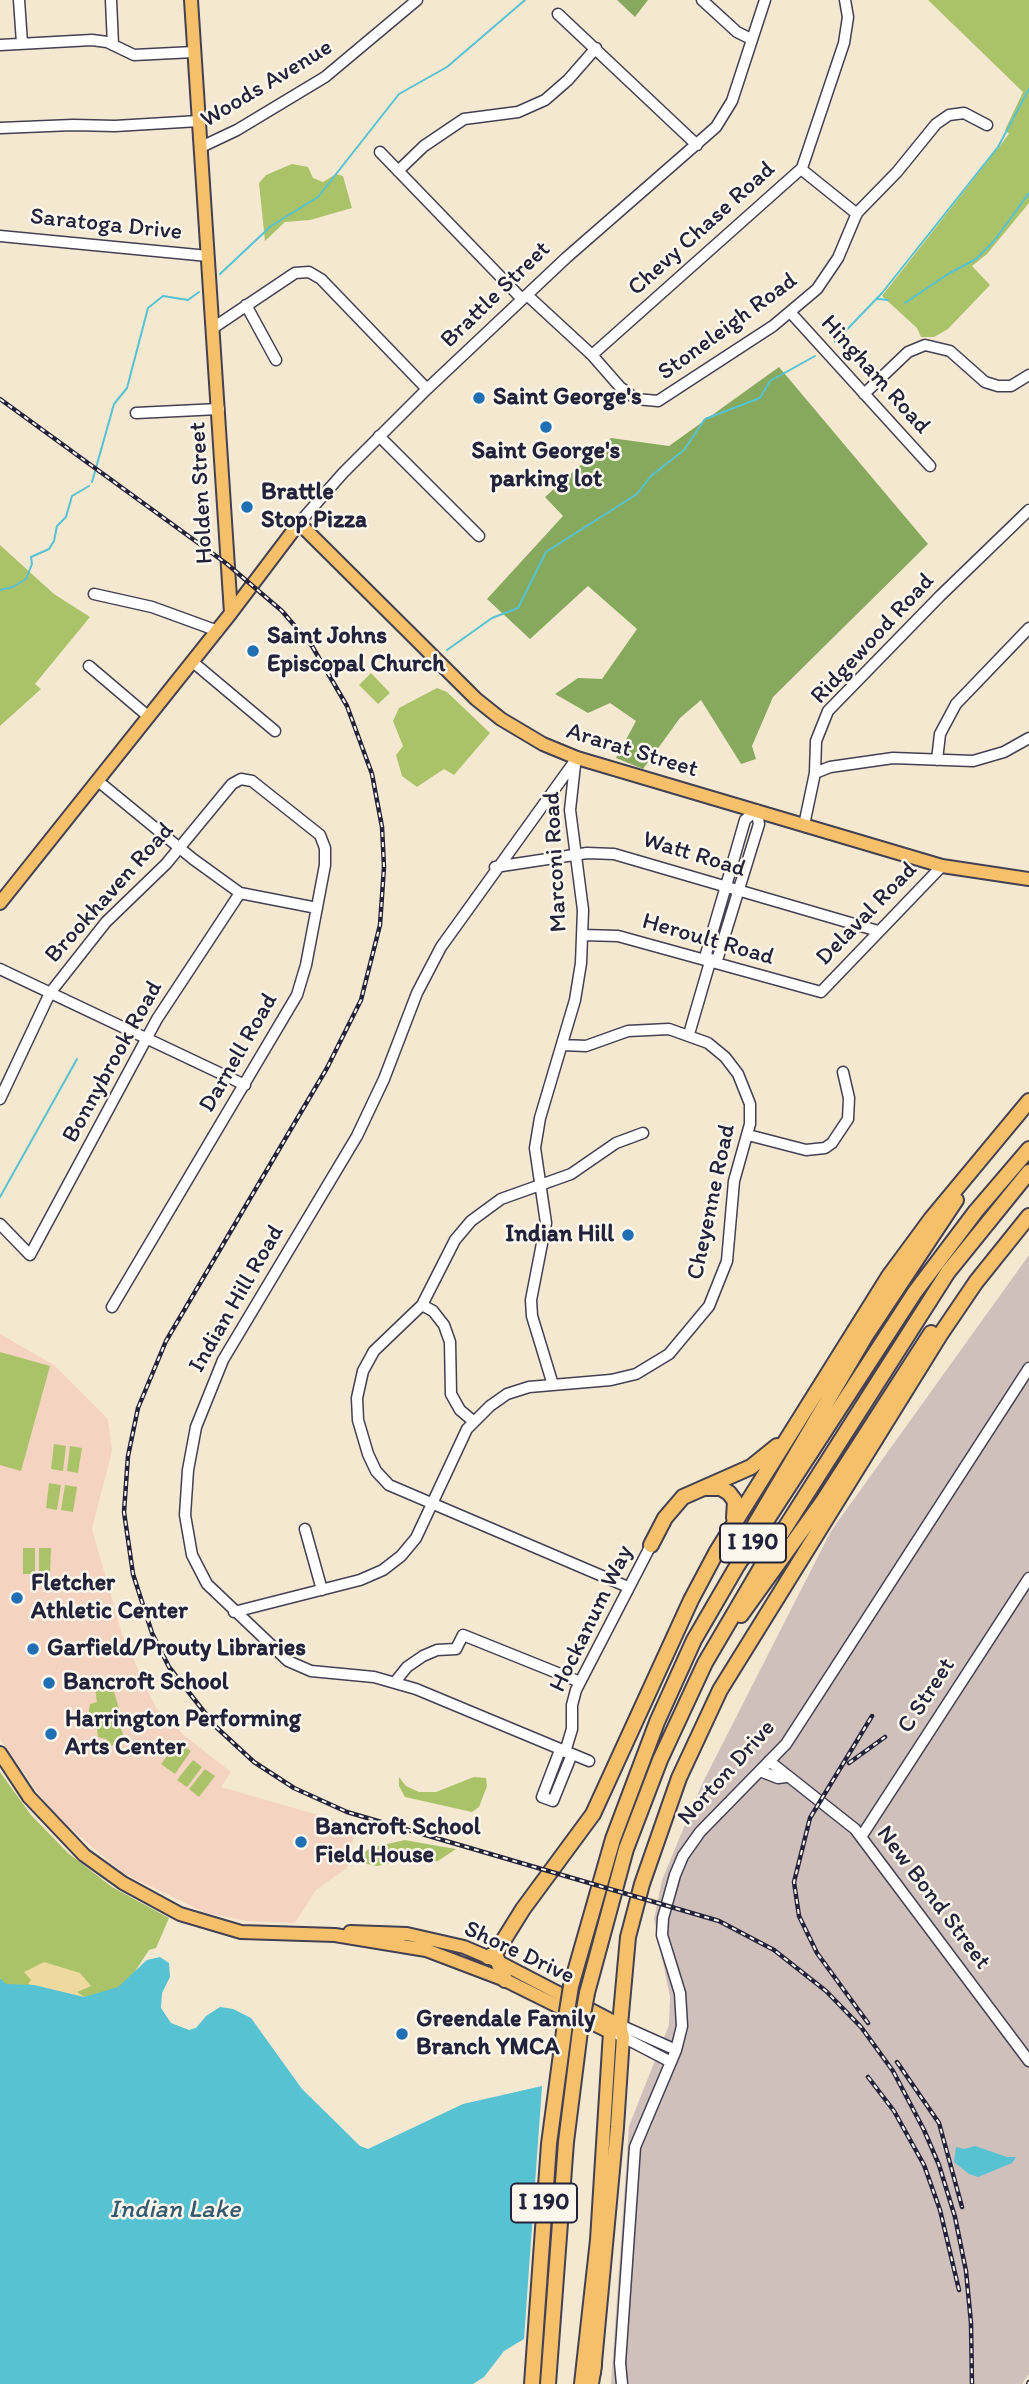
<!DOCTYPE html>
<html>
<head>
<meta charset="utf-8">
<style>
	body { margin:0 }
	canvas { display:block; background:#f5e8d1 }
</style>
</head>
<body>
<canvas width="1029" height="2384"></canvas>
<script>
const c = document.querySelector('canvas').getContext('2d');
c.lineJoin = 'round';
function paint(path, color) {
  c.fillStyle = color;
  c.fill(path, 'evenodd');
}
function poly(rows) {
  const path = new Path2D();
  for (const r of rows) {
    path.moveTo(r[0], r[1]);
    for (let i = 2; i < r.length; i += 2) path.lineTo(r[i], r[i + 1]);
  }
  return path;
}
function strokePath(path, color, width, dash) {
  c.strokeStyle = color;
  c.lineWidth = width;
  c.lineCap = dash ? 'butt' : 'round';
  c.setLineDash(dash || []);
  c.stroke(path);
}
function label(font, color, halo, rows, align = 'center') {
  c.font = font + ' Itim,sans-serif';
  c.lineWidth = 5;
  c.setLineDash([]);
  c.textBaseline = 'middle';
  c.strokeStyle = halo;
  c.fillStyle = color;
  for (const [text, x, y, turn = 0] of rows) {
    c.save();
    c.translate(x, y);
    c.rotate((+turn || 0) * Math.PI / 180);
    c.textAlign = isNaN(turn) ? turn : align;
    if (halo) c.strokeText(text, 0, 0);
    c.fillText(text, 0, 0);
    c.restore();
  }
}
paint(poly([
	[0,1334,54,1365,108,1419,112,1451,92,1529,122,1634,156,1708,186,1737,231,1772,221,1787,356,1826,347,1868,316,1890,295,1923,247,1921,206,1913,123,1873,53,1814,0,1739]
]), '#f4d3c0');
paint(poly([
	[1029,1255,1029,2374,1022,2384,611,2384,629,2126,669,2025,670,1997,654,1919,662,1880,702,1784,831,1531]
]), '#d0c0bc');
paint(poly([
	[928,0,1029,0,1029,203,987,254,972,266,990,285,948,329,934,337,921,337,917,328,882,296,1009,134,1005,130,1023,92],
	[292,164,308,167,313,178,323,182,336,174,343,176,352,208,310,220,285,222,265,241,259,183,266,175],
	[0,545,54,594,90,617,35,684,41,689,0,726],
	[371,673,390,693,378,704,359,685],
	[437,688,447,692,490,733,454,775,444,769,417,787,402,776,396,755,403,746,393,721,399,708],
	[0,1352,50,1366,21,1471,0,1465],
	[54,1444,66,1446,63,1471,51,1469],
	[70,1446,82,1448,78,1473,67,1471],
	[49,1483,61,1485,57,1510,46,1508],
	[65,1485,77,1487,73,1512,61,1510],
	[23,1548,35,1548,35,1574,23,1574],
	[39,1548,51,1548,50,1574,39,1574],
	[110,1679,121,1715,117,1718,126,1742,109,1746,106,1739,98,1737,97,1729,92,1727,88,1716,90,1704,97,1702,95,1688,89,1684],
	[178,1742,191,1751,175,1774,161,1764],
	[193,1760,202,1767,187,1787,177,1780],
	[205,1769,215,1776,199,1797,189,1789],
	[0,1772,31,1815,68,1853,112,1887,169,1918,156,1948,149,1950,132,1976,111,1993,85,1997,33,1985,3,1985,0,1977],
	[399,1777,406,1786,419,1792,436,1792,474,1777,486,1778,487,1786,479,1807,472,1812,405,1797,399,1786],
	[405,1840,438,1846,456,1849,438,1861,424,1863,397,1862,377,1866,363,1863,365,1852,370,1848]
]), '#aac369');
paint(poly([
	[617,0,648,0,635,17],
	[779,367,928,544,773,697,752,746,756,759,741,764,701,700,680,718,643,769,616,758,636,721,610,703,588,713,555,694,578,678,602,679,637,629,588,586,530,639,487,599,563,516,545,497,611,438,669,446]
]), '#87a95d');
paint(poly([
	[44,1962,80,1973,91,1986,77,1992,84,1997,28,1984,31,1980,24,1972]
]), '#eeda9e');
paint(poly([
	[160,1957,169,1963,170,1977,162,1993,161,2008,171,2023,189,2030,196,2028,206,2016,220,2007,233,2009,251,2018,302,2089,360,2146,368,2149,463,2104,542,2086,524,2339,504,2351,484,2377,473,2384,0,2384,0,1978,6,1984,34,1985,84,1997,118,1987,147,1960],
	[975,2146,1007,2157,1016,2157,1012,2163,978,2177,969,2174,954,2162,956,2147,964,2149]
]), '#57c2d2');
strokePath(poly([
	[220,274,271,226,318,197,399,94,447,67,525,0],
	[878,299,888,300],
	[905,303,948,274,976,259,994,241,1029,193],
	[835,342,882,293,998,147,1029,89],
	[92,482,114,404,127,388,148,308,163,296,188,300,199,292],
	[0,590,13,587,26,579,32,564,31,557,49,549,54,541,57,526,66,517,72,496,89,486],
	[447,650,492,618,518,608,546,552,637,494,651,476,684,450,705,419,760,398,770,381,815,356],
	[0,1197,77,1059]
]), '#57c2d2', 2);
const minor = poly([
	[19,0,22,43],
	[111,0,113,45],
	[702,0,737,32,751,39],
	[558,14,697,145],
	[0,45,92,40,107,42,134,55,194,52],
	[0,128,73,125,115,126,199,121],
	[201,147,237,130,325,77,417,0],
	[380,152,522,299],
	[801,169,857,214],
	[398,171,424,146,464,119,518,112,545,100,568,80,596,48],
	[0,236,208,256],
	[527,295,592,355,620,387,636,399,658,401,773,326,817,289,838,258,857,213,897,172,936,124,949,115,964,113,987,125],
	[246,305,276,360],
	[790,312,930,466],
	[213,328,295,273,309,272,321,279,427,389],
	[592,355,802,168,844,43,848,17,845,0],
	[864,394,908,352,925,345,950,351,985,382,998,386,1011,386,1029,375],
	[136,413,219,409],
	[379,436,479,536],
	[299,523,343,473,427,389,566,258,716,127,732,101,765,0],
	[94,594,152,607,218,631],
	[194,663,275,731],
	[89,666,149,717],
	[577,758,441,947,417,993,384,1079,357,1136,223,1360,196,1427,188,1470,185,1515,192,1555,207,1584,288,1661,311,1671,374,1677,416,1689,589,1761],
	[937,760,940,734,956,704,1029,628],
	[815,773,830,767,893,758,973,761,1004,752,1029,738],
	[98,781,193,859,240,893,317,908],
	[804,825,815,773,816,741,828,711,940,596,1029,510],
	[495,867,587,853,614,854,878,931],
	[583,935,618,936,821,992,942,866],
	[710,962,706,954,726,886,745,820,756,810],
	[0,969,245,1085],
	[689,1034,710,962,718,957,759,824,756,810],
	[0,1099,50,993,106,922,166,864,232,784,241,779,252,781,320,835,325,848,325,865,306,965,297,995,112,1307],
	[748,1135,806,1150,825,1148,832,1143,848,1119,849,1098,843,1072],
	[0,1224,30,1255,157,1019,240,893],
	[422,1305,433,1311,444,1325,450,1342,451,1394,460,1410,473,1421],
	[553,1385,532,1316,531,1300,546,1223,535,1148,540,1118,575,1000,581,963,583,910,570,810,575,765],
	[305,1529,322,1590],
	[628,1587,389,1485,376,1471,368,1454,358,1420,357,1398,363,1371,374,1351,422,1305,455,1240,471,1221,501,1199,571,1174,616,1143,643,1133],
	[234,1612,360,1580,383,1570,401,1556,416,1538,467,1429,490,1406,507,1394,529,1387,611,1380,636,1374,669,1354,709,1306,727,1261,734,1181,750,1124,750,1104,738,1074,725,1057,708,1043,669,1029,628,1031,586,1046,562,1045],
	[395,1682,407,1667,423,1656,437,1650,456,1649,463,1635,580,1682],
	[560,1750,542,1797,553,1801,572,1754],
	[565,1752,572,1729,572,1705,576,1690,651,1545],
	[769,1761,855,1829,1029,2061],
	[760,1771,778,1778,786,1777],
	[861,1837,1029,1578],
	[620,2025,676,2050],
	[619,2035,671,2062],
	[622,2384,620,2363,635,2147,676,2050,682,2026,680,1993,662,1935,663,1918,675,1875,683,1856,700,1832,786,1744,1029,1368]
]);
const major = poly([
	[231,613,299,523,476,699,501,719,543,744,577,758,942,866,1029,879],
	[0,903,231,613,191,0],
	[0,1753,29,1797,84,1855,123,1883,180,1914,241,1932,335,1935,426,1950,505,1980,610,2032],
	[350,1932,407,1934,464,1947,497,1961,620,2025],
	[594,2373,617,2127,623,2037,620,2025],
	[581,2384,597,2240,610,2032,617,2028]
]);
const highway = poly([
	[705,1488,721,1488,729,1493,735,1501,734,1518],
	[751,1531,865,1337,956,1200],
	[651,1545,665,1518,683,1497,751,1467,777,1446],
	[741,1615,823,1501,931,1333],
	[495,1954,505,1980],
	[488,1957,495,1954,523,1909,593,1814,691,1600,717,1551,889,1276,931,1219,1029,1101],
	[571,1986,613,1839,657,1722,694,1640,737,1566,915,1292,976,1211,1029,1149],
	[587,1993,626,1849,660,1760,705,1663,776,1542,948,1272,1029,1172],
	[620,2025,628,1937,642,1884,679,1778,720,1690,940,1335,976,1282,1029,1216],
	[532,2384,549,2144,565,2024],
	[548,2384,566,2142,580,2031],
	[591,2384,594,2364]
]);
strokePath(minor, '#424052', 13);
strokePath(major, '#424052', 16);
strokePath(highway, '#424052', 18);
strokePath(minor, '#fff', 10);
strokePath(major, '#f6c06b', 12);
strokePath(highway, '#f6c06b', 14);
const rail = poly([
	[0,399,227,564,282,611,312,646,347,706,372,774,382,827,384,867,380,925,361,1000,327,1068,166,1341,138,1408,128,1456,124,1512,133,1574,152,1633,169,1667,216,1727,254,1762,294,1788,347,1812,719,1921,774,1950,826,1991,861,2027,893,2071,924,2130,939,2165,955,2217,966,2271,971,2323,972,2384],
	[849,1763,885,1737],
	[868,2023,817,1953,799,1916,794,1882,810,1818,872,1716],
	[897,2062,939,2123,962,2207],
	[868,2077,894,2111,924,2165,940,2210,959,2290],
	[1028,2384,1029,2382]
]);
strokePath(rail, '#22223b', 4.5);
strokePath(rail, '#fbf7ec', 2, [5]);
const highwayBridge = poly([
	[565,2024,571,1986],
	[580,2031,587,1993]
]);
strokePath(highwayBridge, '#424052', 18, []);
strokePath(highwayBridge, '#f6c06b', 14);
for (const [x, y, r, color] of [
	[479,398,7,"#1f6fb2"],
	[546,427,7,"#1f6fb2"],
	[247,507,7,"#1f6fb2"],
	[253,651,7,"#1f6fb2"],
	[628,1235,7,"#1f6fb2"],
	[17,1598,7,"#1f6fb2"],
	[33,1649,7,"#1f6fb2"],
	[49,1683,7,"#1f6fb2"],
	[51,1734,7,"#1f6fb2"],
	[301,1842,7,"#1f6fb2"],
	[402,2034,7,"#1f6fb2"]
]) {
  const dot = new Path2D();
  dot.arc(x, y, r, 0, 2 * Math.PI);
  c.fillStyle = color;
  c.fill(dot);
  strokePath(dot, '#fbf7ec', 2.5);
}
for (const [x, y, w] of [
	[753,1543,66],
	[544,2203,66]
]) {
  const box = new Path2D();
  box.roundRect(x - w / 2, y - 19.5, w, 39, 5);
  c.fillStyle = '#fbf7ec';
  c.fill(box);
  strokePath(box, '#22223b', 2);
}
label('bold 23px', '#22223b', null, [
	["I 190",753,1543],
	["I 190",544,2203]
]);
label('24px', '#22223b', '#fbf7ec', [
	["Woods Avenue",267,84,-31],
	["Saratoga Drive",106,225,6],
	["Chevy Chase Road",702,229,-42],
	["Brattle Street",496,295,-44],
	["Stoneleigh Road",728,327,-36],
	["Hingham Road",875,375,48],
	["Holden Street",202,493,-93],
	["Ridgewood Road",873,639,-47],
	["Ararat Street",632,751,17],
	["Watt Road",694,855,17],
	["Marconi Road",556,862,-93],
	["Brookhaven Road",110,893,-48],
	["Delaval Road",867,914,-46],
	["Heroult Road",708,940,16],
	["Darnell Road",239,1053,-60],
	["Bonnybrook Road",113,1062,-61],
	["Cheyenne Road",712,1202,-78],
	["Indian Hill Road",237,1299,-60],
	["Hockanum Way",592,1619,-64],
	["C Street",927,1696,-57],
	["Norton Drive",727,1773,-48],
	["New Bond Street",933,1898,53],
	["Shore Drive",519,1953,25]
]);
label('bold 24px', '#22223b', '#fbf7ec', [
	["Saint George's",493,398],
	["Saint George's",546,452,"center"],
	["parking lot",546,480,"center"],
	["Brattle",261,493],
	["Stop Pizza",261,521],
	["Saint Johns",267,637],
	["Episcopal Church",267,665],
	["Indian Hill",614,1235,"right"],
	["Fletcher",31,1584],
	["Athletic Center",31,1612],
	["Garfield/Prouty Libraries",47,1649],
	["Bancroft School",63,1683],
	["Harrington Performing",65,1720],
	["Arts Center",65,1748],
	["Bancroft School",315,1828],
	["Field House",315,1856],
	["Greendale Family",416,2020],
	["Branch YMCA",416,2048]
], 'left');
label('italic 26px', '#355a70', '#fbf7ec', [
	["Indian Lake",175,2210]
]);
</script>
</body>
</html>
